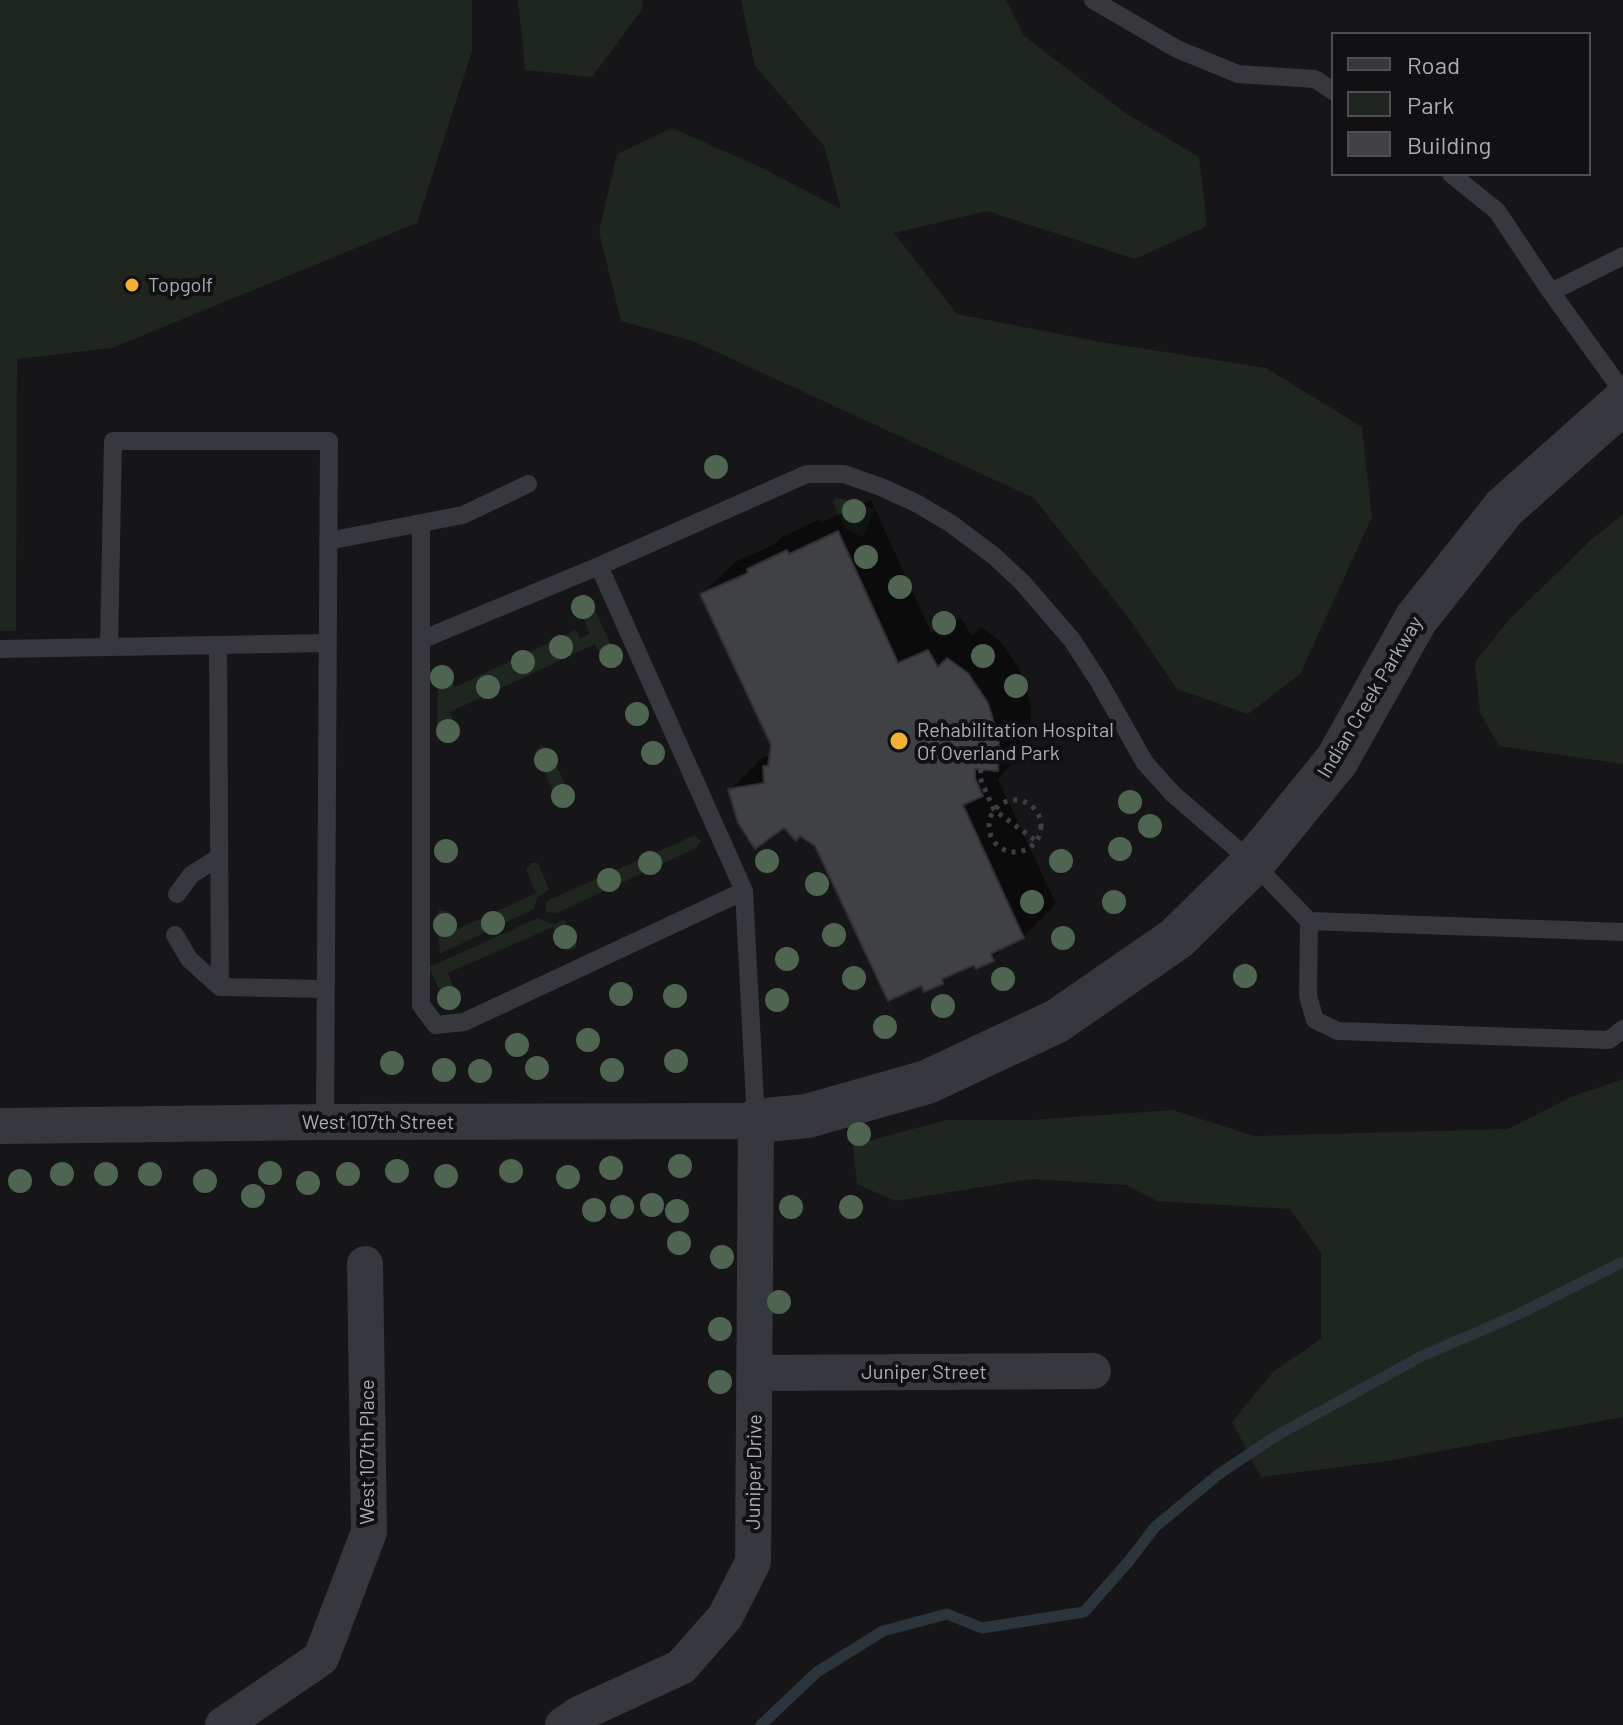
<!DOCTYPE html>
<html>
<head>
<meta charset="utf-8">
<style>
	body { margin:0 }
	#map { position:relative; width:1623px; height:1725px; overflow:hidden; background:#161618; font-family:Barlow,sans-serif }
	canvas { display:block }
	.legend { position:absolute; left:1331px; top:32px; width:260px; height:144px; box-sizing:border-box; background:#111113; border:2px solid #4d4f55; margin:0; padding:10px 14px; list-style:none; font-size:24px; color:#a8adb8 }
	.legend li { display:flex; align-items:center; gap:16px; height:40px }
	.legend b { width:40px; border:2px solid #4d4f55 }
</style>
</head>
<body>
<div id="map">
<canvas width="1623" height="1725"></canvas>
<ul class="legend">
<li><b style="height:10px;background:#37383d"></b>Road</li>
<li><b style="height:22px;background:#1e261f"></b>Park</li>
<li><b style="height:22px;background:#404145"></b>Building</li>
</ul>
</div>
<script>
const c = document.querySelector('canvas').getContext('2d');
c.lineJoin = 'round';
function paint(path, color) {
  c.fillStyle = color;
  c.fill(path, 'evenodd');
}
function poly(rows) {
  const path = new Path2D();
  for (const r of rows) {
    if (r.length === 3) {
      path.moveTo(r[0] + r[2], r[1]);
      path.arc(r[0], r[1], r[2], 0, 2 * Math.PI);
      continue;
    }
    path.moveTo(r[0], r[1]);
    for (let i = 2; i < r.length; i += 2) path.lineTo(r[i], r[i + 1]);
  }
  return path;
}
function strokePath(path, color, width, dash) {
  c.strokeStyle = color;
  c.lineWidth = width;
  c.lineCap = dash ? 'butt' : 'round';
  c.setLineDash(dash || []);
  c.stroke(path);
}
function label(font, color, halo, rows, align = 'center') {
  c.font = font + ' Barlow,sans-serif';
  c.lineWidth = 8;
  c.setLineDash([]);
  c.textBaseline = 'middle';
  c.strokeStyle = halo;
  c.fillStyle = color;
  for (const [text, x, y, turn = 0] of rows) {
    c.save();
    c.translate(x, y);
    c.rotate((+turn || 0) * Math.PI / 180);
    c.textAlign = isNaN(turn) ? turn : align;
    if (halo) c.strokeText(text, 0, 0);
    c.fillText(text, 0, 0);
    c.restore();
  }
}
paint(poly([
	[0,0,472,0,472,51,417,223,112,348,17,359,16,631,0,631],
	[518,0,643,0,641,11,592,77,525,70],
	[741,0,1006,0,1024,36,1127,114,1199,157,1207,226,1135,259,987,211,894,233,957,314,1095,341,1266,368,1362,427,1372,517,1300,674,1248,714,1177,689,1127,616,1034,498,693,341,621,321,599,232,617,154,672,128,758,166,841,209,824,146,755,66],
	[835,498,848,500,875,509,863,538,845,527,833,503],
	[1623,514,1623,764,1499,746,1480,713,1475,662,1509,620,1592,539],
	[583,594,589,597,616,656,613,665,605,666,595,644,450,712,460,736,451,739,442,735,437,725,438,666,443,664,455,687,576,630,580,638,590,634,575,599],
	[542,745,550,751,570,795,569,803,564,805,558,800,537,757,535,751],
	[695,835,701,841,696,848,557,913,546,912,546,902,551,899],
	[531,863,538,863,549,889,537,898,534,909,440,954,437,916,439,910,450,912,458,929,536,893,526,869],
	[538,918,554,924,564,919,576,942,576,948,567,951,553,927,448,973,457,995,455,1000,444,1001,429,967],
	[1623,1079,1623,1417,1387,1461,1261,1477,1232,1422,1273,1372,1321,1339,1321,1253,1290,1209,1157,1201,1126,1185,1031,1179,895,1201,857,1184,853,1145,946,1120,1031,1120,1173,1110,1254,1136,1508,1129,1571,1097]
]), '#1e261f');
paint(poly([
	[871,500,931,632,961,618,972,636,981,627,1000,641,1020,670,1031,706,1030,736,1012,755,1015,761,998,779,1056,904,1023,937,1008,944,992,959,952,972,942,982,817,845,730,790,763,757,771,756,773,745,702,594,735,562,773,545,782,537,820,519,822,522]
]), '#0007');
strokePath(poly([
	[761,1725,817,1672,883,1631,947,1614,982,1628,1084,1612,1129,1561,1155,1527,1219,1474,1276,1436,1422,1356,1517,1315,1623,1262]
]), '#2c353c', 11);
const building = poly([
	[838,531,898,663,928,650,938,667,947,658,968,673,988,703,999,739,998,771,975,769,975,778,983,796,963,805,1024,938,991,954,994,961,976,969,974,965,942,979,943,984,924,992,921,986,888,1001,815,846,800,836,796,841,784,828,755,849,738,823,728,789,764,783,763,766,768,766,771,745,700,594,748,573,747,569,787,550,789,554,838,531]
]);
paint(building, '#404145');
strokePath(building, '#303034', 2);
strokePath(poly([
	[981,769,980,778,994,810,1035,840],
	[1015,826,26]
]), '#3d3f44', 5, [4, 6]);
strokePath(poly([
	[1093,0,1177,49,1238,74,1315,79,1333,91],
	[1451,174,1497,211,1551,292,1623,392],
	[1551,292,1623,256],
	[328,541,463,515,528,484],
	[599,566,421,640,421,1005,436,1025,464,1022,744,891],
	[421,640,421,523],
	[218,646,220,987,326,989],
	[109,647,113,441,329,441,325,1122],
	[0,649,327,643],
	[177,894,191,875,219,857],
	[1309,921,1308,996,1315,1020,1338,1031,1609,1040,1623,1029],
	[175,935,189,959,220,987],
	[756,1121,744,891,599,566,807,474,844,474,881,487,916,503,950,523,994,556,1022,582,1072,640,1098,680,1145,763,1173,794,1253,863,1309,921,1623,932]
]), '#37383d', 18);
strokePath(poly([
	[0,1126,325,1122,756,1121,753,1562,725,1617,681,1667,579,1714,563,1725],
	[755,1373,1093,1371],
	[223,1725,321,1658,369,1532,365,1264]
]), '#37383d', 36);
strokePath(poly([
	[756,1121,807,1116,927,1082,1057,1021,1177,938,1253,863,1337,760,1416,619,1504,508,1623,402]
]), '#37383d', 44);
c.fillStyle = '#506452';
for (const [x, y] of [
	[716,467],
	[854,511],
	[866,557],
	[900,587],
	[583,607],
	[944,623],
	[561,647],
	[611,656],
	[983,656],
	[523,662],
	[442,677],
	[1016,686],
	[488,687],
	[637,714],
	[448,731],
	[653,753],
	[546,760],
	[563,796],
	[1130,802],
	[1150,826],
	[1120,849],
	[446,851],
	[767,861],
	[1061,861],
	[650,863],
	[609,880],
	[817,884],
	[1032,902],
	[1114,902],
	[493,923],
	[445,925],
	[834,935],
	[565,937],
	[1063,938],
	[787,959],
	[1245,976],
	[854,978],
	[1003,979],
	[621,994],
	[675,996],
	[449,998],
	[777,1000],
	[943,1006],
	[885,1027],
	[588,1040],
	[517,1045],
	[676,1061],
	[392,1063],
	[537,1068],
	[444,1070],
	[612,1070],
	[480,1071],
	[859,1134],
	[680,1166],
	[611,1168],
	[397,1171],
	[511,1171],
	[270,1173],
	[62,1174],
	[106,1174],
	[150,1174],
	[348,1174],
	[446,1176],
	[568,1177],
	[20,1181],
	[205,1181],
	[308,1183],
	[253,1196],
	[652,1205],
	[622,1207],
	[791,1207],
	[851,1207],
	[594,1210],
	[677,1211],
	[679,1243],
	[722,1257],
	[779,1302],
	[720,1329],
	[720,1382]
]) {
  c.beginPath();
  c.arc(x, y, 12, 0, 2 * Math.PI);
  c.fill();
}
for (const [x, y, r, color] of [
	[132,285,8,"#f2b134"],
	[899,741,10,"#f2b134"]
]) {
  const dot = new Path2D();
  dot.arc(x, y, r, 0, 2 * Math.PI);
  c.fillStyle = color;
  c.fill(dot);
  strokePath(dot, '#111113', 3);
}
label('20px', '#a8adb8', '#111113', [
	["Topgolf",148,285],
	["Rehabilitation Hospital",917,730],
	["Of Overland Park",917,753]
], 'left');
label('20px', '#a8adb8', '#111113', [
	["Indian Creek Parkway",1370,697,-59],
	["West 107th Street",378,1122],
	["Juniper Street",924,1372],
	["West 107th Place",367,1452,-90],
	["Juniper Drive",754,1472,-89]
]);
</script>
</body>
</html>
